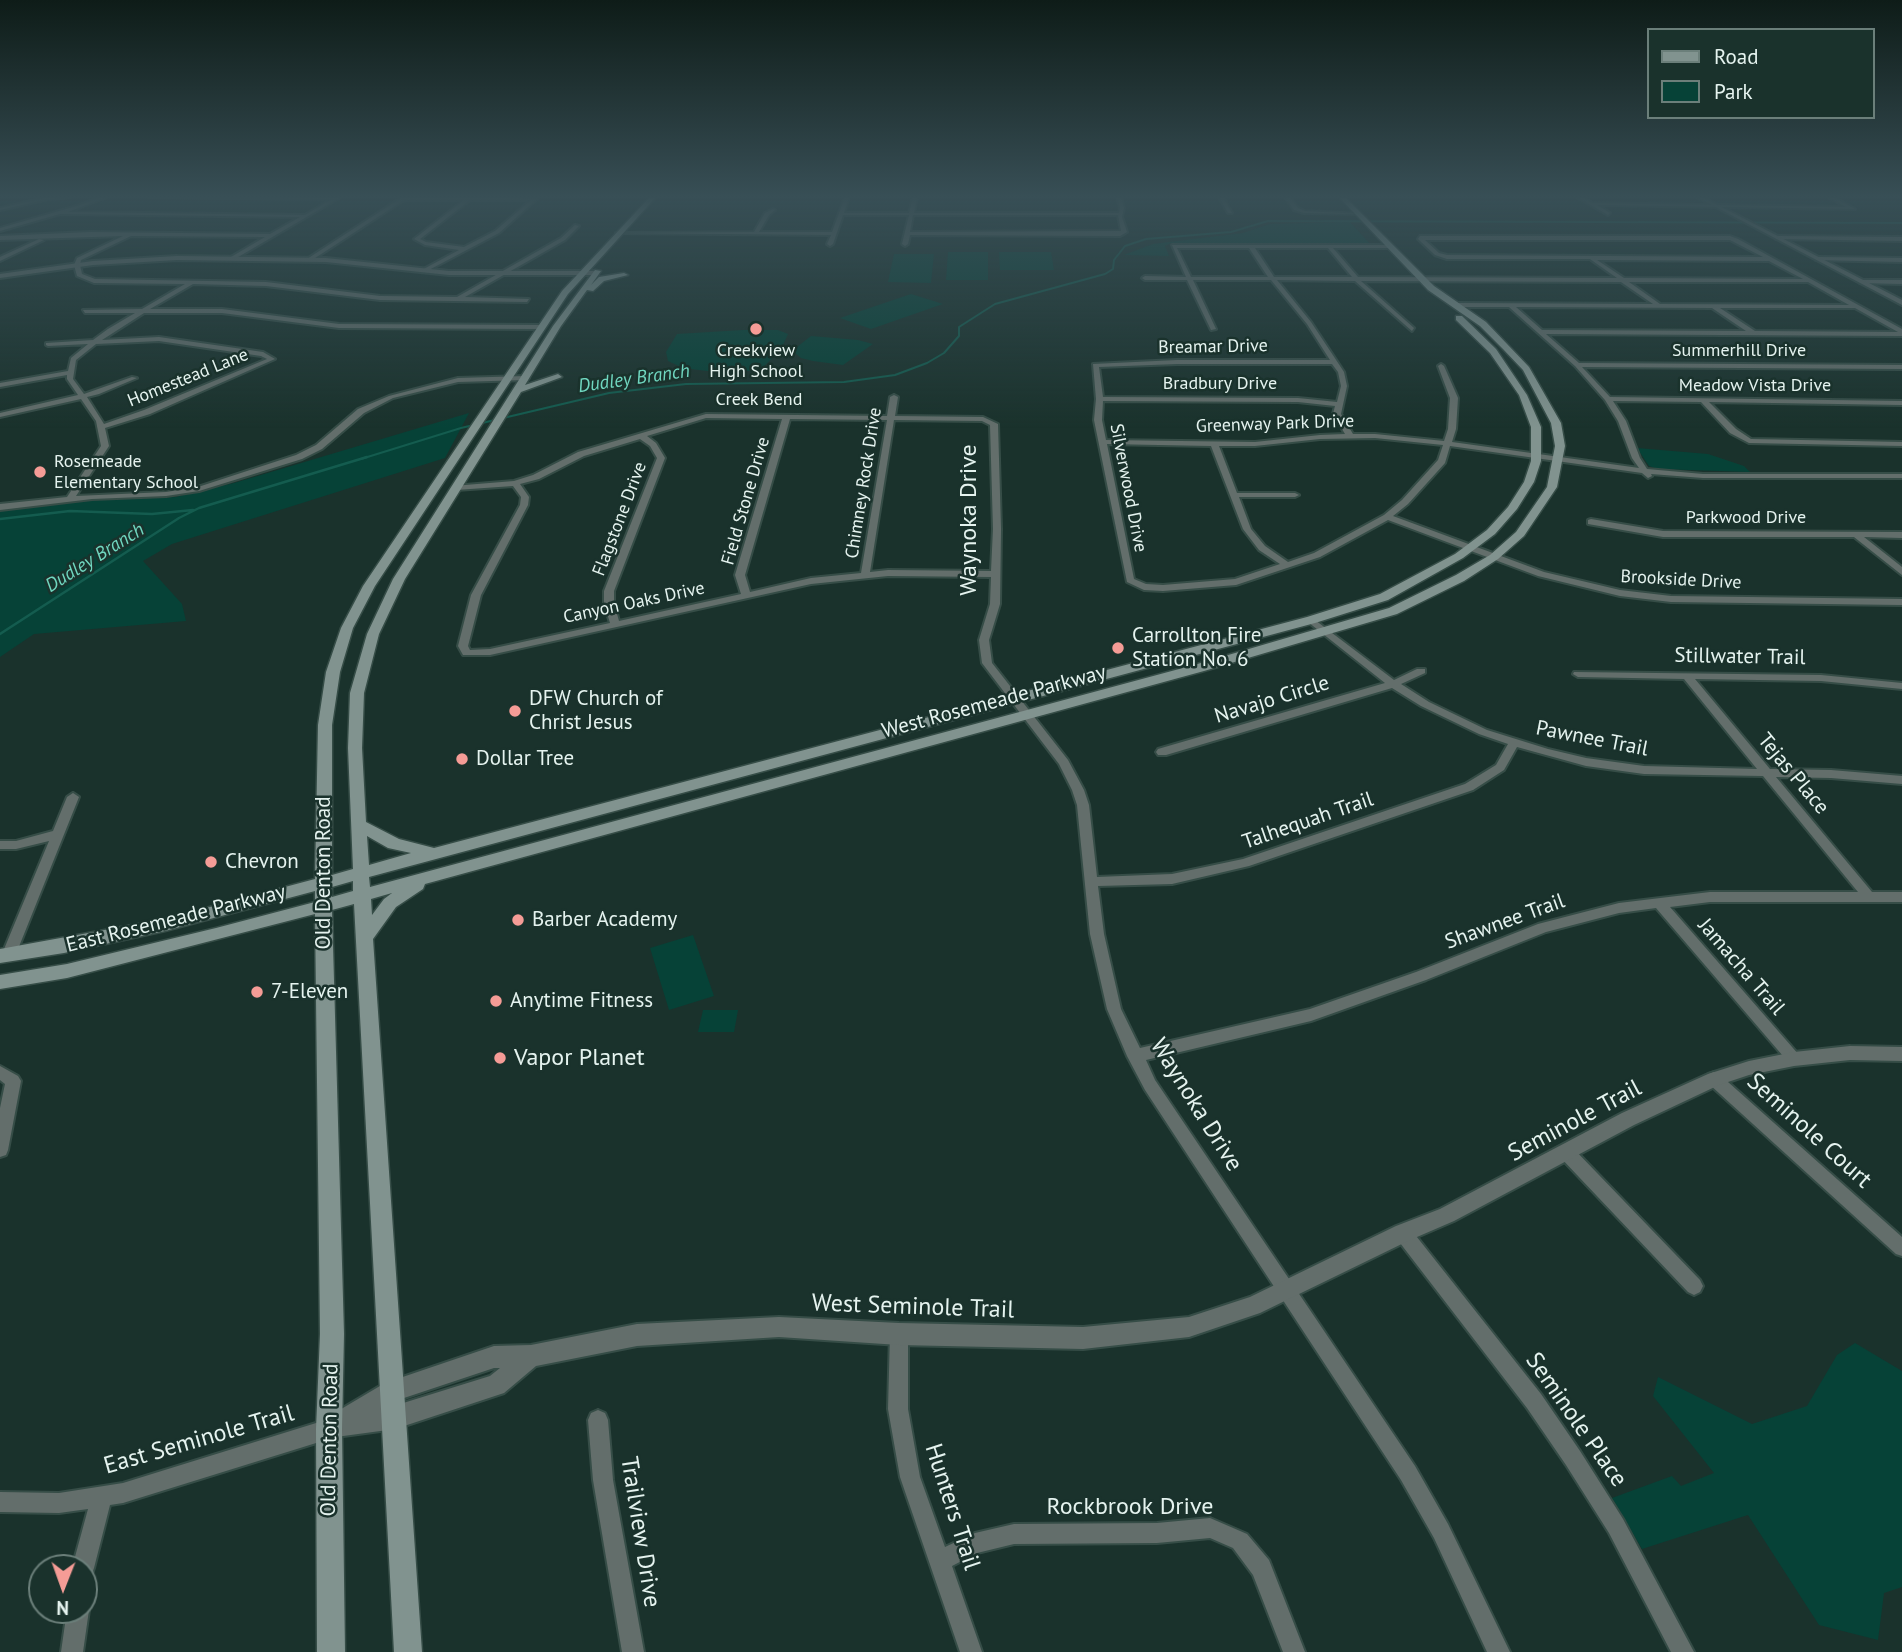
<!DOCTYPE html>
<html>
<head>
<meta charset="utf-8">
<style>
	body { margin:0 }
	#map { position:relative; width:1902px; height:1652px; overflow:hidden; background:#1a322c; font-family:"PT Sans",sans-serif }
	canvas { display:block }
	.legend { position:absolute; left:1647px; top:28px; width:228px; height:91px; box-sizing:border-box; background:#1a322c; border:2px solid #6b7f7a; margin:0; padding:9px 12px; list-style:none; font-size:21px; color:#e5f3ef }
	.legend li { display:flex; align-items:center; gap:14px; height:35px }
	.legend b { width:35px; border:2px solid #6b7f7a }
	.north { position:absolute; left:28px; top:1554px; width:70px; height:70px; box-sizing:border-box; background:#1a322c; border:2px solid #6b7f7a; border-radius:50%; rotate:181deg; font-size:19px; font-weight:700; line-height:28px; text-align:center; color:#e5f3ef }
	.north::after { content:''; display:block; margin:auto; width:24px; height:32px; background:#f59c96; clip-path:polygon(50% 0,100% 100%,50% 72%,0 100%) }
</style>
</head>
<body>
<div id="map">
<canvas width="1902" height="1652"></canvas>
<ul class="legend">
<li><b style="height:9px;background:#81938f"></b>Road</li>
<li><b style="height:19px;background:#064237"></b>Park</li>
</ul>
<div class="north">N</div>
</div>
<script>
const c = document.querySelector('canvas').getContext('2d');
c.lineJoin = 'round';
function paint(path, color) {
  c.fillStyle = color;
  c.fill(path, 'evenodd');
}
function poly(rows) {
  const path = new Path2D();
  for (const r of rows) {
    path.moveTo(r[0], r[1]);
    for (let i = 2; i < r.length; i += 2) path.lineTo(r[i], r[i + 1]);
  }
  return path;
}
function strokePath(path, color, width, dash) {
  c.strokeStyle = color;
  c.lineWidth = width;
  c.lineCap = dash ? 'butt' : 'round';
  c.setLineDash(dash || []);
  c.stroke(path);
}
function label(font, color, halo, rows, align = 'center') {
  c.font = font + ' "PT Sans",sans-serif';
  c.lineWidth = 5;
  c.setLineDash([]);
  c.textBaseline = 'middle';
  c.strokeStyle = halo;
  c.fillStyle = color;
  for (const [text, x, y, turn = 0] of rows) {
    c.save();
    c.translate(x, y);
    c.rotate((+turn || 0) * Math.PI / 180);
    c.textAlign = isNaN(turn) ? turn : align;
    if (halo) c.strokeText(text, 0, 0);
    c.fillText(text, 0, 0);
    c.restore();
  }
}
paint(poly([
	[1350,222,1370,244,1171,243,1165,246,1169,256,1124,255,1153,244,1243,233,1270,224],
	[948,252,988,252,988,280,946,280],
	[999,252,1051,252,1054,270,1000,270],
	[894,254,934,254,931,283,888,282],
	[911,294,943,304,871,329,840,318],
	[743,330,778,330,788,334,783,345,785,346,759,371,707,371,683,368,668,361,666,352,677,334],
	[811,336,858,340,873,344,843,365,813,361,801,358,794,352,797,347],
	[469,413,445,458,172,544,143,561,182,604,186,621,34,634,0,657,0,510,89,500,175,497,234,483],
	[1637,448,1708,454,1744,466,1750,472,1657,469,1649,466],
	[693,935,714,996,669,1010,650,948],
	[703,1010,738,1010,734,1032,698,1032],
	[1855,1343,1902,1371,1902,1587,1884,1593,1878,1640,1819,1625,1748,1515,1642,1549,1612,1498,1672,1476,1681,1486,1714,1473,1653,1396,1658,1377,1752,1424,1807,1406,1837,1355]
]), '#064237');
strokePath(poly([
	[361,459,461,428,609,393,686,384,844,382,895,375,927,363,944,353,959,336,959,327,995,304,1105,274,1113,269,1114,260,1125,246,1146,239,1231,232,1268,221,1902,223]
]), '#145c4f', 2);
strokePath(poly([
	[0,519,70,511,152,514,193,510],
	[0,634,179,518,199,508,367,457]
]), '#145c4f', 2.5);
const minor = poly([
	[49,197,71,197,49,199,0,210,0,208,49,197],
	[102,197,107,197,68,212,305,215,332,199,149,197,339,198,233,260,231,257,265,237,131,236,81,260,80,265,82,274,95,279,266,282,380,296,457,297,561,238,575,225,579,226,565,240,465,297,529,299,527,302,380,300,266,286,193,284,150,309,222,309,339,324,542,325,545,327,542,329,339,328,222,313,144,313,102,340,159,337,263,352,275,359,150,414,105,428,109,446,76,496,166,492,198,487,296,455,316,445,358,409,389,396,458,378,526,376,529,378,526,380,458,382,393,398,364,413,322,449,302,459,199,491,166,496,92,499,0,510,0,504,67,497,101,446,96,421,81,399,0,417,0,413,78,395,67,379,67,375,0,387,0,383,68,371,71,358,88,344,48,346,46,345,46,343,93,340,108,329,135,313,85,313,83,310,142,309,185,284,94,283,77,276,74,265,77,258,123,236,0,240,0,236,90,232,270,234,300,217,60,214,0,231,0,228,80,205,102,197],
	[159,341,261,356,267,359,144,410,104,424,87,397,99,394,137,378,132,377,84,394,73,379,76,360,96,344,159,341],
	[469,197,537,199,499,233,425,272,420,271,459,250,425,245,414,239,464,200,404,200,312,260,307,259,401,198,469,197],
	[470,200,531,200,495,231,464,247,426,242,420,239,470,200],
	[845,197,849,197,844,213,909,213,913,197,917,197,914,213,1119,213,1120,208,1117,197,1121,197,1124,208,1122,217,1127,232,1120,236,910,235,908,244,905,246,902,244,909,215,843,215,833,244,830,246,827,244,831,235,616,233,754,232,765,213,773,209,775,210,769,215,759,232,832,232,845,197],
	[913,215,1118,215,1121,231,910,232,913,215],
	[1219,197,1223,197,1232,213,1228,213,1219,197],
	[1285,197,1289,197,1298,208,1305,211,1361,214,1304,213,1294,210,1285,197],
	[1577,197,1582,197,1592,203,1846,207,1828,197,1833,197,1855,209,1597,205,1610,213,1608,215,1577,197],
	[1420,236,1730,236,1738,239,1902,329,1902,336,1546,334,1579,363,1902,365,1902,369,1582,367,1610,397,1902,401,1902,405,1709,402,1736,429,1751,439,1902,442,1902,446,1749,443,1730,433,1701,402,1613,401,1626,421,1640,458,1647,469,1703,474,1902,474,1902,478,1703,478,1651,474,1652,476,1648,478,1642,473,1450,446,1445,463,1408,504,1393,516,1544,572,1620,590,1671,596,1902,599,1902,605,1671,602,1620,596,1538,576,1388,520,1320,557,1236,585,1163,591,1144,590,1127,582,1094,420,1096,399,1093,364,1177,360,1330,360,1307,324,1271,280,1193,280,1216,329,1211,330,1187,280,1145,280,1142,278,1145,276,1186,277,1172,245,1392,245,1390,248,1333,248,1358,277,1617,278,1590,259,1447,259,1435,255,1418,239,1420,236],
	[1425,240,1730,240,1763,257,1447,255,1439,253,1425,240],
	[1177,248,1249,248,1268,277,1191,277,1177,248],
	[1255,248,1328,248,1352,277,1274,277,1255,248],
	[1597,260,1769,261,1803,279,1624,278,1597,260],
	[1277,280,1355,281,1412,331,1414,328,1361,281,1621,282,1653,304,1456,303,1453,305,1456,307,1509,307,1575,366,1605,400,1618,421,1632,458,1639,468,1452,442,1456,429,1458,398,1444,366,1441,364,1438,366,1450,398,1448,429,1444,441,1375,434,1353,434,1341,414,1347,386,1344,372,1311,322,1277,280],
	[1629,282,1808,282,1849,305,1660,304,1629,282],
	[1516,307,1712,308,1746,331,1542,330,1516,307],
	[1720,308,1855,308,1898,332,1755,331,1720,308],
	[1177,364,1332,364,1338,372,1341,386,1337,402,1298,398,1103,397,1099,367,1177,364],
	[1103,401,1298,402,1335,406,1333,414,1345,434,1320,435,1255,442,1106,440,1102,420,1103,401],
	[1375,438,1443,445,1438,460,1402,500,1384,515,1314,553,1288,562,1265,546,1251,529,1239,497,1295,497,1299,495,1295,493,1237,493,1219,446,1255,446,1320,439,1375,438],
	[1107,444,1211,446,1243,529,1259,550,1280,564,1235,579,1163,585,1146,584,1134,579,1107,444],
	[1778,236,1902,237,1902,241,1776,239,1778,236],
	[39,239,44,240,0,261,0,257,39,239],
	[1818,257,1902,258,1902,262,1816,260,1818,257],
	[1862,280,1902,280,1902,284,1860,283,1862,280],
	[894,395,898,397,895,416,983,417,998,424,1001,529,1000,604,989,640,992,663,1068,760,1084,790,1089,805,1097,877,1172,874,1243,859,1465,784,1496,765,1508,744,1479,734,1421,706,1392,688,1166,755,1158,755,1156,752,1158,749,1385,683,1308,622,1306,620,1311,617,1394,680,1417,669,1425,669,1425,673,1401,684,1429,702,1487,730,1548,749,1586,758,1644,766,1757,769,1684,679,1578,677,1573,674,1574,672,1821,675,1902,683,1902,689,1821,681,1695,679,1770,769,1831,770,1902,776,1902,784,1831,778,1776,777,1872,892,1902,892,1902,902,1710,902,1670,907,1799,1055,1802,1059,1799,1063,1794,1065,1789,1063,1656,908,1619,913,1546,932,1426,980,1311,1021,1146,1060,1155,1080,1415,1466,1448,1524,1510,1652,1487,1652,1434,1538,1401,1480,1145,1090,1127,1056,1107,1009,1090,934,1077,805,1072,790,1059,764,982,663,979,640,990,604,991,577,888,576,811,584,490,655,463,655,458,646,471,595,520,505,521,497,513,486,456,490,453,490,453,486,514,481,533,475,578,452,706,414,887,416,890,397,894,395],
	[706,418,782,419,735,575,741,594,619,621,614,603,614,591,665,458,656,443,647,436,706,418],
	[790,419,887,420,861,573,811,578,750,592,745,575,790,419],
	[894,420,982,421,990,425,993,529,991,571,888,570,870,572,894,420],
	[640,439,650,446,657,458,604,591,604,603,610,623,490,649,470,650,468,646,481,595,528,505,529,497,520,484,539,479,584,456,640,439],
	[1517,747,1586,766,1644,774,1763,776,1858,892,1710,892,1619,903,1538,924,1416,972,1310,1009,1140,1048,1121,1009,1104,934,1098,886,1172,884,1249,866,1473,790,1504,770,1517,747],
	[1591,519,1663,531,1902,532,1902,538,1864,537,1902,567,1902,575,1854,537,1663,537,1588,524,1588,520,1591,519],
	[73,793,79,797,16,954,14,958,9,959,4,958,2,954,49,841,16,849,0,849,0,841,16,841,53,831,67,797,73,793],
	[0,1066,18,1076,21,1081,8,1150,6,1155,0,1157,0,1108,5,1084,0,1080,0,1066],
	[1714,1072,1719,1074,1902,1237,1902,1256,1896,1254,1709,1084,1706,1079,1709,1074,1714,1072],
	[1566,1145,1572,1147,1700,1280,1703,1286,1700,1292,1694,1295,1688,1292,1560,1157,1558,1152,1560,1147,1566,1145],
	[1403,1225,1409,1227,1541,1394,1580,1451,1623,1519,1694,1652,1671,1652,1609,1533,1566,1465,1527,1408,1397,1239,1394,1233,1397,1227,1403,1225],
	[899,1325,906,1327,908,1334,908,1409,920,1477,945,1547,975,1533,1014,1524,1157,1523,1210,1518,1247,1534,1269,1560,1305,1652,1283,1652,1253,1575,1233,1548,1210,1538,1157,1543,1014,1544,977,1553,952,1566,982,1652,960,1652,900,1477,888,1409,890,1334,892,1327,899,1325],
	[598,1410,605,1413,608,1420,613,1480,644,1652,622,1652,593,1480,588,1420,591,1413,598,1410],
	[329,1419,336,1422,339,1429,336,1436,329,1439,123,1503,110,1505,94,1568,91,1576,84,1578,84,1568,72,1568,88,1509,59,1513,0,1512,0,1492,59,1493,123,1483,329,1419],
	[84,1602,89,1610,83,1652,61,1652,67,1610,84,1610,84,1602]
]);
const tertiary = poly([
	[1697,197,1702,197,1902,300,1902,305,1697,197],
	[177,256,326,258,449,271,595,271,598,273,595,275,449,275,326,262,177,260,93,265,0,278,0,274,93,261,177,256],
	[1850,1046,1902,1047,1902,1061,1850,1060,1794,1066,1749,1075,1719,1085,1634,1125,1454,1221,1410,1240,1260,1313,1189,1337,1083,1349,899,1345,779,1337,637,1346,536,1366,504,1393,395,1429,336,1437,329,1440,321,1437,318,1429,321,1421,385,1383,494,1346,531,1345,637,1324,779,1317,899,1323,1083,1327,1189,1317,1250,1297,1396,1226,1440,1209,1622,1113,1708,1074,1749,1061,1794,1052,1850,1046],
	[494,1368,500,1368,490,1376,384,1409,398,1400,494,1368]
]);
const secondary = poly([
	[650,197,656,197,568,294,375,586,353,628,340,672,332,725,332,875,353,869,348,748,350,693,367,634,393,579,553,326,595,270,601,271,591,285,599,277,624,273,628,275,604,281,593,291,587,290,561,326,525,385,558,374,562,377,521,392,405,579,379,634,364,693,362,748,366,822,399,839,434,848,1307,617,1380,594,1455,554,1487,530,1508,507,1524,482,1531,461,1531,427,1519,395,1490,353,1456,320,1456,316,1462,316,1496,349,1527,395,1541,427,1541,461,1534,482,1517,509,1495,534,1463,558,1388,600,1315,623,369,877,370,887,1194,665,1389,608,1456,575,1490,555,1516,532,1547,487,1555,446,1551,423,1523,370,1503,349,1480,326,1428,290,1339,197,1345,197,1434,286,1486,322,1529,367,1561,423,1565,446,1557,487,1524,536,1498,559,1464,581,1397,614,1204,671,425,884,423,889,396,907,373,939,422,1652,394,1652,354,904,332,910,344,1334,342,1429,345,1652,317,1652,316,1429,320,1334,315,914,67,978,0,989,0,975,67,964,216,928,315,902,315,891,165,931,64,953,0,963,0,949,165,919,315,879,318,725,326,672,341,628,363,586,562,291,650,197],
	[367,836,388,848,411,853,369,865,367,836],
	[353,881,353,891,332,897,332,887,353,881],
	[392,893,384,899,372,915,371,899,392,893]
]);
strokePath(minor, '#364d47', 4);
strokePath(tertiary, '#364d47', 4);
strokePath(secondary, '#364d47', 3);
paint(minor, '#636e6b');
paint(tertiary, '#636e6b');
paint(secondary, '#81938f');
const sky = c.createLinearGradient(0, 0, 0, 428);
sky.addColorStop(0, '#0e1c18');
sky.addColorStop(0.46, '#384f56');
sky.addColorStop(1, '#384f5600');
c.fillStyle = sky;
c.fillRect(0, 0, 1902, 428);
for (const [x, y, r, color] of [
	[756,329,7,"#f59c96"],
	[40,472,7,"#f59c96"],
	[1118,648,7,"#f59c96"],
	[515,711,7,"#f59c96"],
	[462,759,7,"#f59c96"],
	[211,862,7,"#f59c96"],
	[518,920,7,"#f59c96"],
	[257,992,7,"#f59c96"],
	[496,1001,7,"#f59c96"],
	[500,1058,7,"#f59c96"]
]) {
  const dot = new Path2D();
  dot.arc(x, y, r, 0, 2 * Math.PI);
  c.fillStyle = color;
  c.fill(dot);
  strokePath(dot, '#1a322c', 2.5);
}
label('18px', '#e5f3ef', '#1a322c', [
	["Breamar Drive",1213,347,-1],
	["Summerhill Drive",1739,351],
	["Homestead Lane",188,378,-22],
	["Bradbury Drive",1220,384],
	["Meadow Vista Drive",1755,386],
	["Creek Bend",759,400],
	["Greenway Park Drive",1275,424,-2],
	["Chimney Rock Drive",864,483,-81],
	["Silverwood Drive",1128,488,79],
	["Field Stone Drive",746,501,-74],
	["Parkwood Drive",1746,518],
	["Flagstone Drive",620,519,-69],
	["Brookside Drive",1681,580,3],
	["Canyon Oaks Drive",634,603,-12]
]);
label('18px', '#e5f3ef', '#1a322c', [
	["Creekview",756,351],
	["High School",756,372],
	["Rosemeade",54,462,"left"],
	["Elementary School",54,483,"left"]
]);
label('italic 19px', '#70d7c0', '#1a322c', [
	["Dudley Branch",634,379,-8],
	["Dudley Branch",95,558,-32]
]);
label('21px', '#e5f3ef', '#1a322c', [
	["Carrollton Fire",1132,636],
	["Station No. 6",1132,660],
	["DFW Church of",529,699],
	["Christ Jesus",529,723],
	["Dollar Tree",476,759],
	["Chevron",225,862],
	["Barber Academy",532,920],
	["7-Eleven",271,992],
	["Anytime Fitness",510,1001]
], 'left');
label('21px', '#e5f3ef', '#1a322c', [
	["Stillwater Trail",1740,657,1],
	["Navajo Circle",1272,700,-17],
	["West Rosemeade Parkway",994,702,-15],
	["Pawnee Trail",1592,739,11],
	["Tejas Place",1793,774,50],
	["Talhequah Trail",1308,821,-19],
	["Old Denton Road",324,873,-90],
	["East Rosemeade Parkway",176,919,-14],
	["Shawnee Trail",1505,922,-20],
	["Jamacha Trail",1741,967,49],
	["Old Denton Road",330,1440,-89]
]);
label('24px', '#e5f3ef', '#1a322c', [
	["Waynoka Drive",969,520,-90],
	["Waynoka Drive",1196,1105,58],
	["Seminole Trail",1575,1121,-28],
	["Seminole Court",1809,1131,42],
	["West Seminole Trail",913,1307,2],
	["Seminole Place",1576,1420,55],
	["East Seminole Trail",199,1440,-16],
	["Hunters Trail",952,1507,72],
	["Rockbrook Drive",1130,1507],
	["Trailview Drive",640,1532,81]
]);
label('24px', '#e5f3ef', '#1a322c', [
	["Vapor Planet",514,1058]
], 'left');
</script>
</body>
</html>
